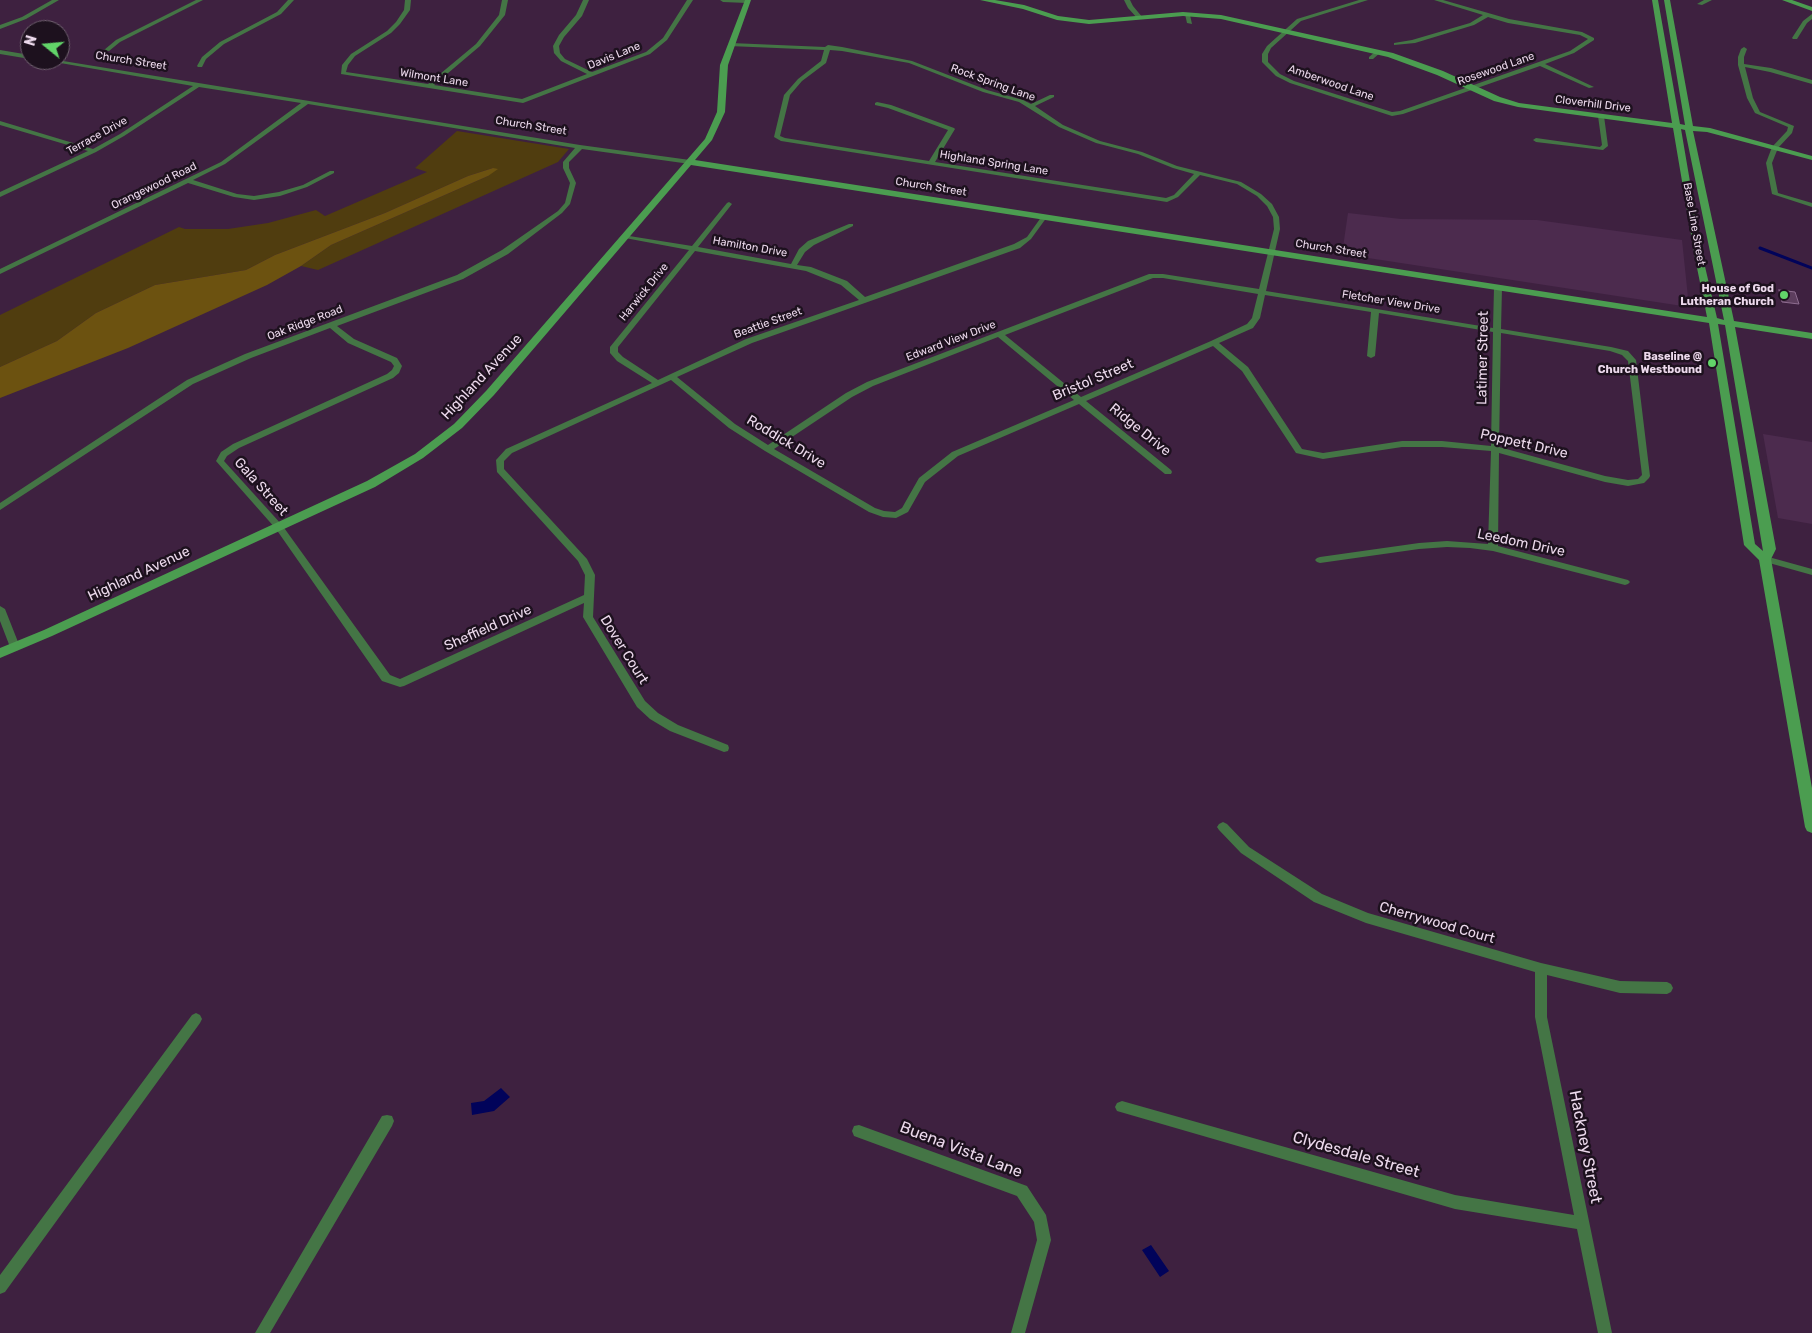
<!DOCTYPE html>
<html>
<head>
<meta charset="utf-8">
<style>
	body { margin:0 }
	#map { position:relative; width:1812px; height:1333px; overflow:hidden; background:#3e2140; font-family:Rubik,sans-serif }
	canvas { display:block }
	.north { position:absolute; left:20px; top:20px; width:50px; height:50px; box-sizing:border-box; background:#1d111e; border:1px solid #706170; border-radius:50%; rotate:287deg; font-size:14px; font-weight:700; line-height:20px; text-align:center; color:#ecd9ec }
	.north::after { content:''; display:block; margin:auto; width:18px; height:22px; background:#62d469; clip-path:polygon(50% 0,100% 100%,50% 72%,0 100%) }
</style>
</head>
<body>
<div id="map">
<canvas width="1812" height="1333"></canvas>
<div class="north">N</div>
</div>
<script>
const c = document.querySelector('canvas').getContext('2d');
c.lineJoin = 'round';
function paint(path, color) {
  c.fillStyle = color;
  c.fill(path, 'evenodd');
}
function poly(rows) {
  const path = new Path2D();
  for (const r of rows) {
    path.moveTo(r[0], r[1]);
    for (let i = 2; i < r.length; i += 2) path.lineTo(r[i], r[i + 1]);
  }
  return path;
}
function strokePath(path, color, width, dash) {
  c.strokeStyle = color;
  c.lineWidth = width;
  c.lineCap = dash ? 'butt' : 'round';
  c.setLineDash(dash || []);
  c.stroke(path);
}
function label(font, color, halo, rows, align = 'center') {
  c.font = font + ' Rubik,sans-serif';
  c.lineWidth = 5;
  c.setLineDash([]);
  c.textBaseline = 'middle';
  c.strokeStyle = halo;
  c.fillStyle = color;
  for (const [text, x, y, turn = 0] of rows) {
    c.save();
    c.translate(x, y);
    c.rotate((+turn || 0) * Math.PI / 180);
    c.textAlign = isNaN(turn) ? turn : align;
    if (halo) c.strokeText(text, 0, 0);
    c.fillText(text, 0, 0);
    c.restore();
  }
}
paint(poly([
	[1348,213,1401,219,1537,220,1682,240,1689,307,1342,254],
	[1763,434,1812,442,1812,524,1778,518]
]), '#4c2b4e');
paint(poly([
	[457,131,569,149,558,162,318,270,301,266,331,245,488,176,493,168,468,176,385,213,275,255,246,270,155,285,96,313,57,341,0,367,0,315,179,227,185,229,228,229,268,223,316,210,325,216,427,172,415,168]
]), '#503d0f');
paint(poly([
	[493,168,498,169,488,176,331,245,301,266,267,285,128,348,0,398,0,367,57,341,96,313,155,285,246,270,275,255,385,213,468,176]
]), '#6c5210');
paint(poly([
	[501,1088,510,1097,494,1111,472,1115,471,1103,484,1101],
	[1151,1245,1169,1271,1160,1277,1142,1250]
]), '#01035a');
strokePath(poly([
	[1760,248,1812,268]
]), '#01035a', 3);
const building = poly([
	[1779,290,1795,292,1799,304,1782,302,1779,290]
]);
paint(building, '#5d3e5e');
strokePath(building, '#8e6d90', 1);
paint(poly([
	[52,0,59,0,26,19,0,29,0,25,22,17,52,0],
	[196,0,203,0,120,42,109,51,104,50,116,40,196,0],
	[288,0,294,0,281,14,224,44,206,59,202,67,198,67,197,66,202,57,220,42,277,12,288,0],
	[405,0,411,0,410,10,400,24,391,33,355,56,348,65,346,72,428,84,476,44,499,15,502,0,508,0,505,15,480,46,434,85,522,99,587,74,561,61,554,53,553,46,559,35,576,15,583,0,589,0,582,16,564,37,559,46,560,53,565,59,592,72,646,52,663,38,687,0,693,0,667,40,650,54,523,103,341,74,342,65,351,54,387,31,396,22,404,10,405,0],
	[720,0,749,0,750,1,747,3,723,2,720,0],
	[1124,0,1130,0,1133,6,1143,18,1142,19,1138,19,1128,8,1124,0],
	[1359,0,1368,0,1301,21,1271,48,1268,54,1268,62,1280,74,1294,81,1392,112,1400,111,1570,51,1588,39,1580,35,1508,23,1488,17,1474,25,1415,43,1394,45,1394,43,1412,40,1470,23,1483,15,1434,0,1443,0,1509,19,1582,32,1594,38,1594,40,1574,53,1545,64,1594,87,1589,88,1540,66,1403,114,1392,116,1290,83,1276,76,1262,62,1262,54,1267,46,1297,19,1359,0],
	[1704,0,1712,0,1702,5,1697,4,1704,0],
	[1185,14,1190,15,1192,24,1187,23,1185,14],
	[1812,14,1812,19,1807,23,1797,39,1793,39,1792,38,1803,21,1812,14],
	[731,43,825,47,828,45,842,47,912,61,987,90,1023,100,1031,104,1050,95,1054,95,1054,97,1035,106,1063,125,1100,141,1142,152,1177,166,1241,182,1261,194,1272,204,1279,217,1280,229,1266,291,1493,328,1494,288,1498,286,1502,288,1501,329,1611,347,1628,351,1636,360,1650,476,1649,478,1644,483,1628,486,1605,482,1499,453,1498,546,1628,580,1630,582,1628,584,1625,585,1493,551,1470,548,1447,547,1419,549,1320,563,1317,562,1315,560,1317,558,1320,557,1419,543,1447,541,1488,544,1491,451,1442,447,1402,447,1323,459,1296,453,1242,371,1213,346,1086,401,1171,470,1172,472,1171,474,1165,474,1079,404,958,456,925,482,908,512,896,518,883,517,869,512,765,451,729,428,671,380,512,453,504,461,504,469,587,559,595,575,593,617,645,701,658,713,678,725,728,745,729,748,728,751,724,752,670,731,650,719,637,707,583,617,584,603,404,686,400,687,382,681,276,529,216,461,221,452,233,444,387,374,392,370,394,366,391,362,348,343,330,328,251,358,193,384,0,510,0,503,187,380,245,354,457,275,502,250,558,211,565,203,570,183,563,168,563,162,575,148,308,104,225,164,193,180,237,194,254,196,279,192,303,185,330,171,334,171,334,173,307,187,280,196,254,200,234,197,188,183,0,274,0,269,221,162,301,103,199,87,124,136,96,152,0,197,0,192,88,151,0,125,0,121,93,149,120,134,193,86,43,60,57,60,580,145,690,160,693,162,690,164,582,149,569,162,569,168,576,183,570,204,562,213,508,254,463,279,337,326,354,339,397,358,402,366,399,373,393,378,239,448,227,456,224,461,282,525,390,675,400,679,584,595,585,575,578,561,497,472,496,460,506,449,652,383,617,361,610,353,610,347,689,250,625,238,623,237,623,235,692,246,727,203,729,202,732,204,698,247,791,264,799,249,808,241,849,224,853,224,853,226,814,245,805,252,797,265,811,267,847,281,865,297,1014,244,1027,237,1042,216,1046,216,1047,217,1031,239,1020,248,752,343,677,377,735,424,768,445,846,393,867,382,1149,274,1163,274,1259,289,1274,229,1273,217,1267,206,1257,196,1237,184,1200,175,1178,197,1167,202,781,141,774,137,784,95,798,79,821,61,824,50,729,46,728,45,731,43],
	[830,50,842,51,909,63,983,92,1019,102,1059,127,1096,143,1138,154,1173,168,1194,174,1174,195,1166,198,935,162,955,129,954,128,891,105,877,102,875,103,875,105,888,108,948,130,929,161,785,138,780,136,790,95,802,81,826,63,830,50],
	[695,251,806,271,841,285,859,300,746,339,658,380,623,357,618,352,618,347,695,251],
	[1153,278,1163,278,1258,294,1252,318,1247,324,1211,341,1081,397,1005,335,1153,278],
	[1265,295,1371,312,1367,356,1371,358,1375,356,1379,313,1493,332,1491,446,1442,441,1402,441,1323,453,1302,449,1248,367,1219,343,1253,328,1260,318,1265,295],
	[1501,333,1610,351,1622,355,1628,361,1642,475,1638,479,1628,480,1605,476,1499,447,1501,333],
	[998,337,1074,400,952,452,919,478,902,508,895,512,884,511,875,508,774,449,852,397,873,386,998,337],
	[1744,47,1747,49,1744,57,1744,64,1771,68,1812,80,1812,84,1770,72,1745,67,1753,98,1760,112,1794,126,1792,133,1778,148,1772,163,1778,193,1812,203,1812,207,1772,194,1766,163,1772,147,1787,131,1788,127,1755,113,1747,98,1738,65,1738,57,1741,49,1744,47],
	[0,50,30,55,30,59,0,54,0,50],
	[1376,51,1381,52,1373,59,1369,59,1369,57,1376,51],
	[1601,114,1604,116,1608,146,1603,150,1536,142,1533,140,1536,138,1600,147,1602,145,1598,116,1601,114],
	[1765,556,1812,569,1812,575,1762,561,1760,559,1765,556],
	[0,606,5,609,20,647,18,650,15,651,10,647,0,621,0,606],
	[1223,822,1227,824,1249,847,1322,894,1368,913,1541,963,1620,981,1667,982,1671,984,1673,988,1671,992,1667,994,1620,993,1547,975,1547,1017,1612,1333,1598,1333,1577,1229,1455,1209,1117,1111,1115,1107,1117,1103,1122,1101,1455,1195,1574,1215,1535,1017,1535,972,1366,923,1314,902,1241,853,1219,830,1217,827,1219,824,1223,822],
	[196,1013,200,1015,202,1019,200,1023,5,1292,0,1294,0,1275,192,1015,196,1013],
	[387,1115,392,1116,394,1121,392,1126,270,1333,255,1333,382,1116,387,1115],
	[859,1125,1027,1186,1046,1215,1051,1240,1025,1333,1011,1333,1037,1240,1034,1222,1017,1196,854,1136,852,1131,854,1126,859,1125]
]), '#447545');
paint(poly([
	[745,0,751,0,728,65,725,112,712,140,695,160,1707,317,1695,258,1673,128,1518,107,1494,101,1437,75,1388,57,1221,19,1183,16,1089,24,1057,20,1023,9,980,0,995,0,1024,5,1058,16,1089,20,1183,12,1221,15,1393,53,1443,71,1500,97,1519,103,1672,123,1652,0,1658,0,1680,124,1685,125,1664,0,1670,0,1693,126,1710,128,1812,156,1812,160,1707,132,1693,131,1734,321,1812,333,1812,339,1735,327,1776,549,1771,559,1812,788,1812,833,1807,831,1805,827,1759,560,1744,545,1709,323,691,165,494,395,462,428,423,458,375,487,52,636,0,658,0,648,44,630,367,481,415,454,454,424,486,391,705,139,717,112,720,65,745,0],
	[1681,129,1685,130,1724,320,1717,318,1703,258,1681,129],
	[1718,324,1725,325,1763,551,1755,544,1718,324],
	[1782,0,1792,0,1812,7,1812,11,1782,0]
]), '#4b9d50');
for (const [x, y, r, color] of [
	[1784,295,5,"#62d469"],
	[1712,363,5,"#62d469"]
]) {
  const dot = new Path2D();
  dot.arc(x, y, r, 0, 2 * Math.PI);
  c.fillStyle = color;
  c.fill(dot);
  strokePath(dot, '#1d111e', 2);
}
label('11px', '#ecd9ec', '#1d111e', [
	["Davis Lane",614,56,-22],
	["Church Street",131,61,9],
	["Rosewood Lane",1496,69,-19],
	["Wilmont Lane",434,78,9],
	["Rock Spring Lane",993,83,20],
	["Amberwood Lane",1331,83,19],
	["Cloverhill Drive",1593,104,7],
	["Church Street",531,126,9],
	["Terrace Drive",97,136,-29],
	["Highland Spring Lane",994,163,9],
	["Orangewood Road",154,186,-26],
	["Church Street",931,187,9],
	["Base Line Street",1694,224,80],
	["Hamilton Drive",750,247,10],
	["Church Street",1331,249,9],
	["Harwick Drive",644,292,-51],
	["Fletcher View Drive",1391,302,9],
	["Oak Ridge Road",305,323,-21],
	["Beattie Street",768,323,-20],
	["Edward View Drive",951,341,-21]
]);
label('bold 11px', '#ecd9ec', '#1d111e', [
	["House of God",1774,289],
	["Lutheran Church",1774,302],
	["Baseline @",1702,357],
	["Church Westbound",1702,370]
], 'right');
label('14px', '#ecd9ec', '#1d111e', [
	["Latimer Street",1483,358,-89],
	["Highland Avenue",482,377,-47],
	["Bristol Street",1093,380,-23],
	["Ridge Drive",1140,430,39],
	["Roddick Drive",786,442,31],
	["Poppett Drive",1524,444,13],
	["Gala Street",261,487,48],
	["Leedom Drive",1521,543,12],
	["Highland Avenue",139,574,-25],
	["Sheffield Drive",488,628,-24],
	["Dover Court",624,650,58],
	["Cherrywood Court",1437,923,16]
]);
label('16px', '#ecd9ec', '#1d111e', [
	["Hackney Street",1585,1147,79],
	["Buena Vista Lane",961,1150,21],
	["Clydesdale Street",1356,1155,16]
]);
</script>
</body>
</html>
